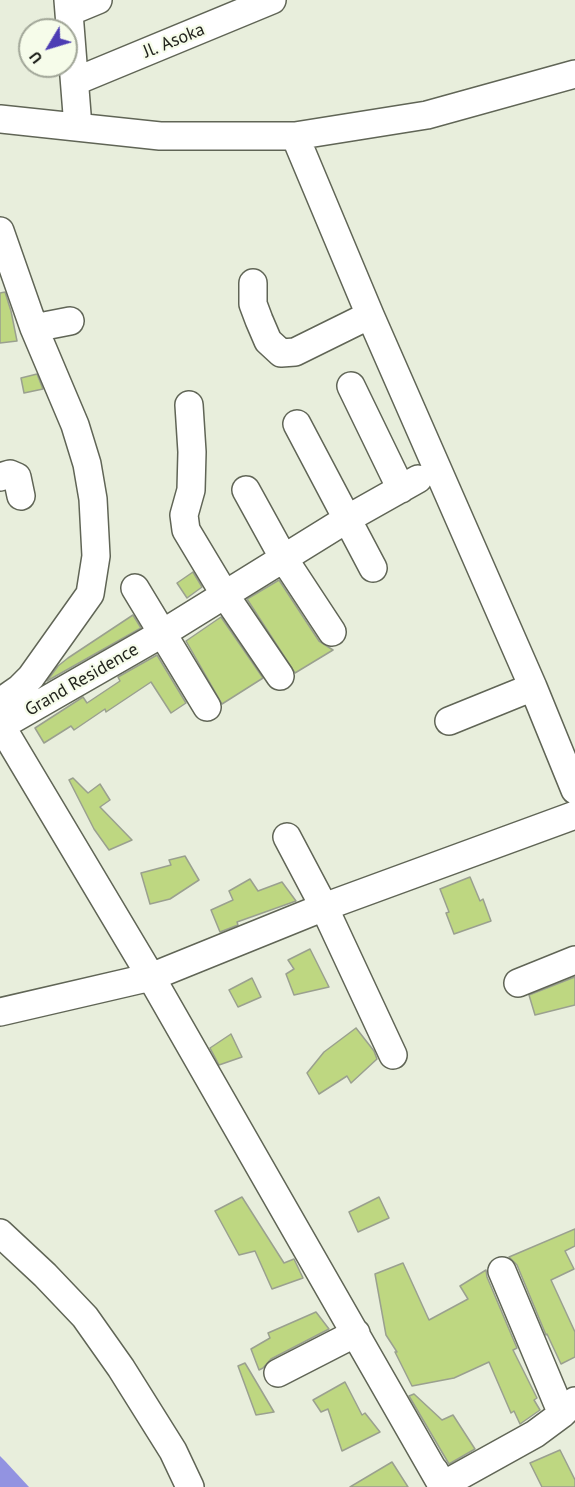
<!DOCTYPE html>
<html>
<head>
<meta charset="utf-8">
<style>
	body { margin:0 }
	#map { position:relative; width:575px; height:1487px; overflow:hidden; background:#e8eedc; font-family:"PT Sans",sans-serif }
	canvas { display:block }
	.north { position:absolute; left:18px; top:18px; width:60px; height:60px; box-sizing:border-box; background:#f6fcea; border:2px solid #a1a698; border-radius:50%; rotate:232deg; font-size:16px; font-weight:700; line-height:24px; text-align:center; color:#22241e }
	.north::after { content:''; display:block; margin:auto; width:21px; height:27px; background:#4d3db4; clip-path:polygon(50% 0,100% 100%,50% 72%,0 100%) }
</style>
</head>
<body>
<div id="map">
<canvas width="575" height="1487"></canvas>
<div class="north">U</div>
</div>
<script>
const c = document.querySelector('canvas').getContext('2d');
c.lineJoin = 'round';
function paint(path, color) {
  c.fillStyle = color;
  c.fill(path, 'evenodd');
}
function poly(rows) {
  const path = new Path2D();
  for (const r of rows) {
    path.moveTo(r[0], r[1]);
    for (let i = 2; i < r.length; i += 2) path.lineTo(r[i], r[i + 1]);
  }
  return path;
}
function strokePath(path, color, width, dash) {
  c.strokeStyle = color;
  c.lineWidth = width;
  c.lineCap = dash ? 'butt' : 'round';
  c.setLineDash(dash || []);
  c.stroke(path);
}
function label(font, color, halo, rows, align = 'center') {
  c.font = font + ' "PT Sans",sans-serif';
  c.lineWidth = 4.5;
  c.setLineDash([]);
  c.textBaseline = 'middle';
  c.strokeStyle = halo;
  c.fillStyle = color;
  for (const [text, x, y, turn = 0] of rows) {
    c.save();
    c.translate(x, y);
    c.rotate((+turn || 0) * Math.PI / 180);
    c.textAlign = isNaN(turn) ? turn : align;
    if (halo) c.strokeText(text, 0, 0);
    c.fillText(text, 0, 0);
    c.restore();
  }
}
paint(poly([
	[0,1456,5,1461,29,1487,0,1487]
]), '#9293e1');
const building = poly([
	[5,292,11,311,17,341,0,343,0,293,5,292],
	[37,374,43,389,24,393,21,378,37,374],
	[193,572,202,587,187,598,177,583,193,572],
	[279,580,319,641,333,650,295,673,247,599,279,580],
	[133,615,141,628,47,681,58,666,68,658,133,615],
	[221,617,263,678,222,704,186,641,221,617],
	[157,655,186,703,171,713,151,682,106,712,105,709,74,730,71,726,44,743,35,728,83,697,87,703,120,681,118,677,157,655],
	[73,778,88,793,100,784,110,800,100,807,132,840,109,850,94,829,69,780,73,778],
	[185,856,199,880,170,899,150,904,141,873,171,865,169,860,185,856],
	[470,877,480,901,483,899,491,921,454,934,446,913,449,912,440,889,470,877],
	[250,879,258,891,282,882,296,901,237,922,238,925,220,932,211,910,233,900,229,891,250,879],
	[310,949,329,987,294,995,286,974,294,969,288,960,310,949],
	[575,977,575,1005,535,1015,529,995,575,977],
	[252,978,261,997,238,1007,229,990,252,978],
	[356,1028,374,1051,377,1059,351,1083,347,1076,319,1094,307,1073,324,1052,356,1028],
	[231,1034,242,1057,219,1065,210,1048,231,1034],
	[242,1197,284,1263,294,1259,303,1278,272,1289,255,1251,239,1255,215,1211,242,1197],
	[379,1197,389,1218,358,1232,349,1212,379,1197],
	[575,1229,575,1246,565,1251,574,1269,551,1280,575,1332,575,1357,561,1364,547,1334,546,1335,517,1265,509,1257,575,1229],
	[403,1263,429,1320,468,1299,460,1286,486,1270,487,1277,517,1348,513,1350,537,1398,534,1400,540,1410,520,1424,514,1411,511,1413,489,1362,454,1378,412,1386,395,1352,397,1352,386,1335,375,1274,403,1263],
	[316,1312,329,1329,271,1359,263,1368,259,1370,251,1349,270,1338,268,1333,316,1312],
	[245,1363,274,1412,256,1415,238,1366,245,1363],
	[345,1382,362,1415,365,1413,380,1432,342,1451,328,1409,321,1412,313,1400,345,1382],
	[414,1394,442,1420,453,1415,475,1449,449,1464,409,1396,414,1394],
	[560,1450,575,1480,575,1487,542,1487,530,1463,560,1450],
	[392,1462,408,1487,350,1487,392,1462]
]);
paint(building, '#bed781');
strokePath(building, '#9aa08f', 1.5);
const minor = poly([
	[68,0,78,127],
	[69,12,98,0],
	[76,81,272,0],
	[0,119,160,136,295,136,427,115,575,74],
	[295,136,370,315,533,687,575,790],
	[0,231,34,328,75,425,87,464,93,499,96,556,90,594,31,677,19,689,0,702],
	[253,283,253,304,259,320,268,341,281,353,295,352,370,315],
	[34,328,70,321],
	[351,386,401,489],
	[189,405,192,452,191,490,184,515,186,530,225,595,280,676],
	[297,424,373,568],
	[0,477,10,474,17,477,21,496],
	[246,490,284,559,332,632],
	[135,588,207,707],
	[449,721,533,687],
	[0,724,151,977,443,1487],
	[1,726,163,633,347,519,418,479],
	[287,837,324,907,393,1055],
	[518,983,575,960],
	[0,1012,151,977,324,907,575,815],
	[0,1233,45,1275,85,1317,121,1368,173,1451,190,1487],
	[502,1271,562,1414],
	[278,1373,356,1333],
	[434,1470,443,1485,535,1434,562,1414,575,1401]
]);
strokePath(minor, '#606556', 30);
strokePath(minor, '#fff', 27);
label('18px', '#22241e', '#f6fcea', [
	["Jl. Asoka",174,41,-22],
	["Grand Residence",82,680,-30]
]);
</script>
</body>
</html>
